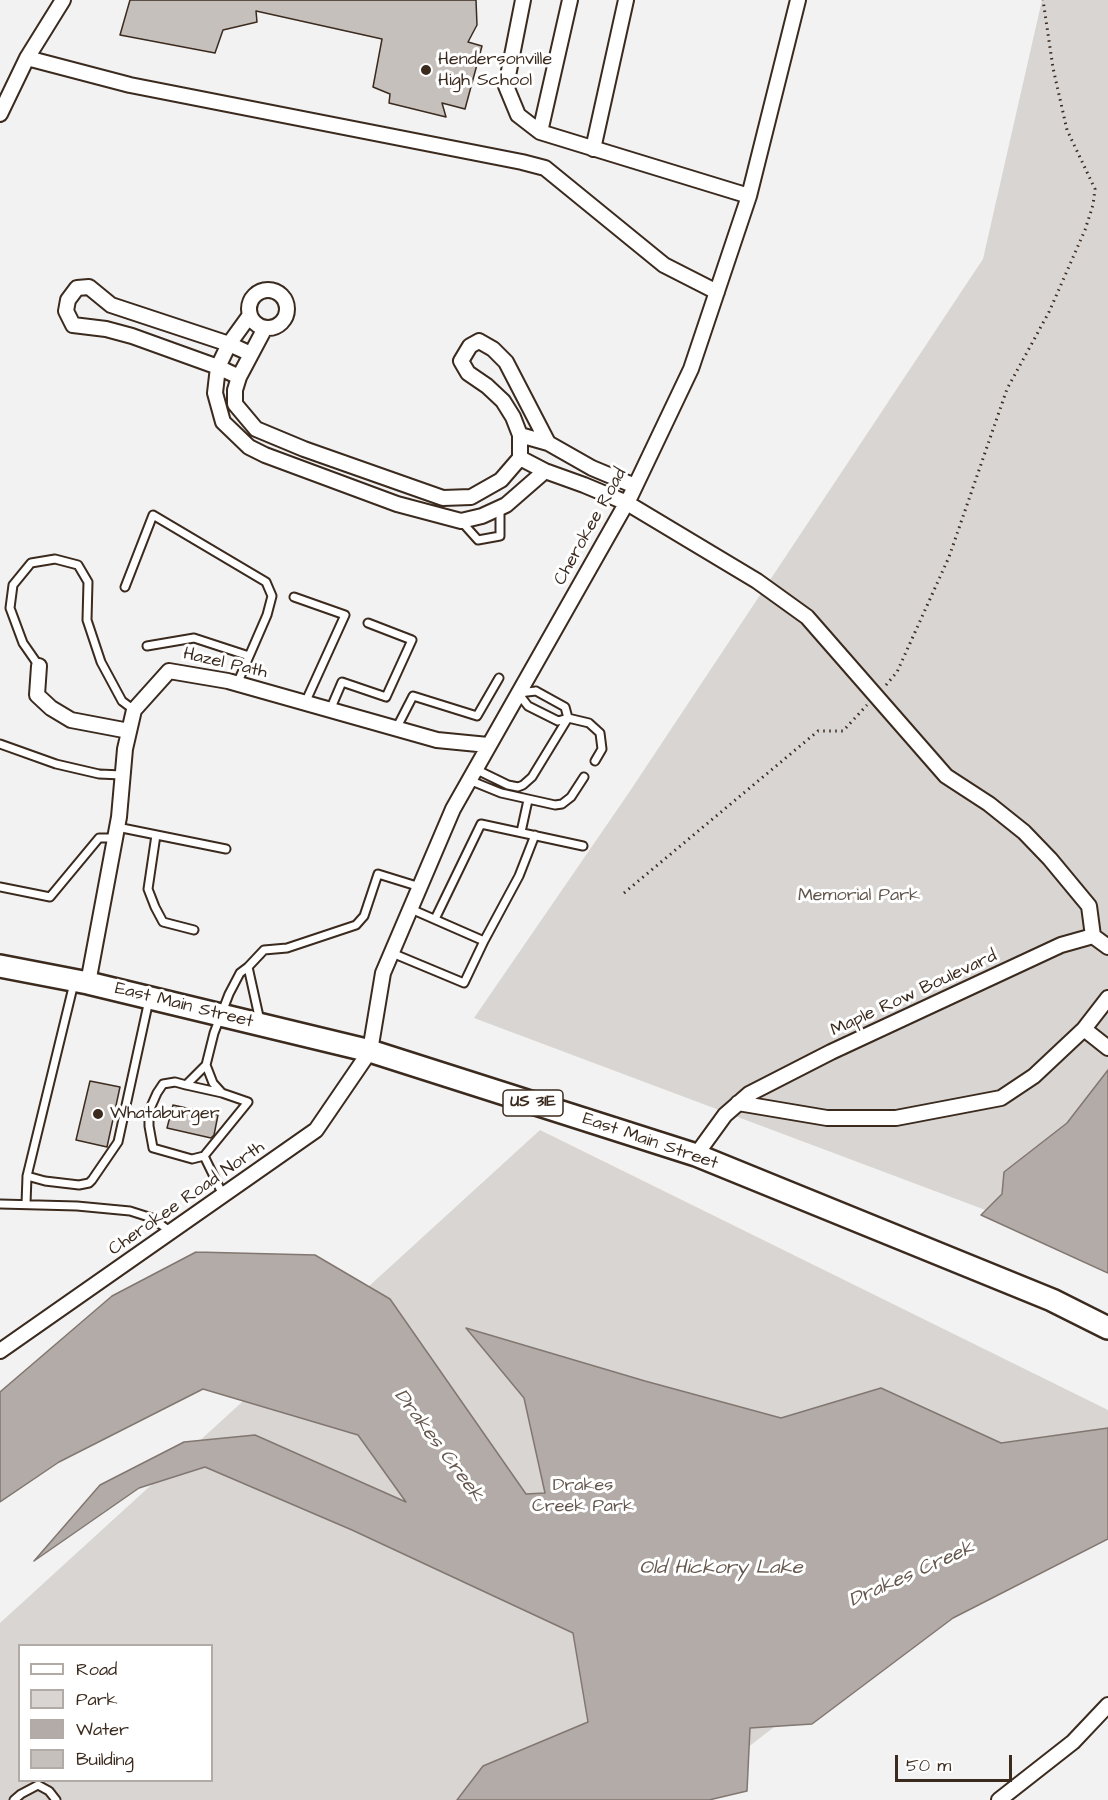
<!DOCTYPE html>
<html>
<head>
<meta charset="utf-8">
<style>
	body { margin:0 }
	#map { position:relative; width:1108px; height:1800px; overflow:hidden; background:#f3f2f2; font-family:"Architects Daughter",sans-serif }
	canvas { display:block }
	.legend { position:absolute; left:18px; top:1644px; width:195px; height:138px; box-sizing:border-box; background:#fff; border:2px solid #b1aaa5; margin:0; padding:8px 10px; list-style:none; font-size:18px; color:#3b2a1e }
	.legend li { display:flex; align-items:center; gap:12px; height:30px }
	.legend b { width:30px; border:2px solid #b1aaa5 }
	.scale { position:absolute; left:895px; top:1755px; width:117px; height:27px; box-sizing:border-box; border:3px solid #3b2a1e; border-top:0; padding-left:8px; font-size:18px; line-height:21px; white-space:nowrap; color:#3b2a1e; -webkit-text-stroke:4px #fff; paint-order:stroke }
</style>
</head>
<body>
<div id="map">
<canvas width="1108" height="1800"></canvas>
<ul class="legend">
<li><b style="height:8px;background:#fff"></b>Road</li>
<li><b style="height:16px;background:#d8d5d2"></b>Park</li>
<li><b style="height:16px;background:#b2aba7"></b>Water</li>
<li><b style="height:16px;background:#c6c0bd"></b>Building</li>
</ul>
<div class="scale">50 m</div>
</div>
<script>
const c = document.querySelector('canvas').getContext('2d');
c.lineJoin = 'round';
function paint(path, color) {
  c.fillStyle = color;
  c.fill(path, 'evenodd');
}
function poly(rows) {
  const path = new Path2D();
  for (const r of rows) {
    if (r.length === 3) {
      path.moveTo(r[0] + r[2], r[1]);
      path.arc(r[0], r[1], r[2], 0, 2 * Math.PI);
      continue;
    }
    path.moveTo(r[0], r[1]);
    for (let i = 2; i < r.length; i += 2) path.lineTo(r[i], r[i + 1]);
  }
  return path;
}
function strokePath(path, color, width, dash) {
  c.strokeStyle = color;
  c.lineWidth = width;
  c.lineCap = dash ? 'butt' : 'round';
  c.setLineDash(dash || []);
  c.stroke(path);
}
function label(font, color, halo, rows, align = 'center') {
  c.font = font + ' "Architects Daughter",sans-serif';
  c.lineWidth = 6;
  c.setLineDash([]);
  c.textBaseline = 'middle';
  c.strokeStyle = halo;
  c.fillStyle = color;
  for (const [text, x, y, turn = 0] of rows) {
    c.save();
    c.translate(x, y);
    c.rotate((+turn || 0) * Math.PI / 180);
    c.textAlign = isNaN(turn) ? turn : align;
    if (halo) c.strokeText(text, 0, 0);
    c.fillText(text, 0, 0);
    c.restore();
  }
}
paint(poly([
	[1042,0,1108,0,1108,1256,474,1018,628,794,983,259],
	[540,1130,1108,1410,1108,1468,680,1800,0,1800,0,1623],
	[20,1646,212,1646,212,1780,20,1780]
]), '#d8d5d2');
const water = poly([
	[1108,1070,1108,1273,981,1215,1002,1194,1004,1172,1067,1123,1108,1070],
	[196,1252,315,1255,390,1299,526,1494,545,1493,524,1398,466,1328,645,1381,781,1418,881,1388,1001,1443,1108,1428,1108,1539,953,1618,812,1724,750,1728,747,1791,709,1800,457,1800,483,1766,588,1722,573,1633,352,1530,205,1467,139,1488,34,1561,100,1485,184,1442,255,1435,406,1502,358,1435,203,1389,59,1462,0,1502,0,1392,112,1296,196,1252]
]);
paint(water, '#b2aba7');
strokePath(water, '#827770', 1.5);
const building = poly([
	[130,0,476,0,477,25,468,42,482,46,465,109,442,103,446,117,389,103,390,94,373,87,382,39,256,11,257,22,223,30,215,53,120,35,130,0],
	[90,1081,120,1087,107,1147,76,1140,90,1081],
	[173,1105,218,1115,214,1135,211,1138,167,1128,173,1105]
]);
paint(building, '#c6c0bd');
strokePath(building, '#3b2a1e', 1.5);
const lane = poly([
	[461,521,478,540,500,536,500,508],
	[125,587,153,515,266,582,272,596,267,615,237,684],
	[294,597,345,615,305,703],
	[147,646,194,638,249,656],
	[39,666,23,643,10,608,13,585,31,563,55,559,78,565,88,582,87,620,101,662,122,701,134,710],
	[536,691,565,707,568,718,558,721,528,706,518,693,536,691],
	[330,710,342,682,386,697,412,640,368,623],
	[396,729,413,696,477,716,499,678],
	[0,744,56,764,99,774,122,775],
	[475,769,508,785,518,787,523,785,532,777,568,718,589,723,600,733,602,749,595,761],
	[469,780,501,793,555,805,562,804,571,797,584,777],
	[117,827,226,849],
	[521,832,528,800],
	[156,835,148,889,155,907,163,922,194,930],
	[0,887,50,897,99,838,115,838],
	[435,919,481,824,583,846],
	[484,941,519,876,535,835],
	[392,953,464,983,484,941,411,909],
	[248,967,264,950,287,948,356,925,364,916,378,874,420,887],
	[206,1065,213,1083,222,1093],
	[186,1085,222,1093,248,1102,204,1156],
	[27,1176,45,1181,79,1185,89,1183,92,1180,118,1142,149,1000],
	[223,1195,204,1156,192,1159,153,1148,149,1126,149,1111,157,1093,163,1084,175,1082,186,1085,206,1065,214,1033,229,994,240,973,248,967,260,1021],
	[0,1204,77,1206,130,1211,152,1218,171,1232],
	[26,1204,27,1176,74,983],
	[14,1800,21,1794,38,1785,49,1791,56,1800]
]);
const street = poly([
	[523,0,506,86,518,115,540,132,749,196],
	[27,58,130,85,522,162,545,168,664,265,717,292],
	[0,114,27,58,63,0],
	[540,132,570,0],
	[593,149,626,0],
	[268,309,19],
	[250,315,229,344,251,354],
	[265,328,239,377,235,390,235,404,256,429,304,449,443,498,471,497,501,480,520,458],
	[239,377,218,367,132,336,106,329,73,325,66,311,68,300,77,288,89,287,111,305,229,344,218,367,215,393,223,422,249,447,265,455,397,504,461,521,482,516,506,505,545,471],
	[520,435,548,443,592,468,635,486],
	[520,458,545,471,584,485,627,503,757,581,807,617,946,776,989,804,1024,832,1050,859,1089,906,1093,936],
	[520,458,520,435,513,417,503,401,487,386,468,373,461,361,470,346,479,341,493,349,506,362,548,443],
	[39,666,37,695,51,708,71,720,129,731],
	[88,983,119,817,125,749,134,710,169,671,228,681,437,740,488,745],
	[1084,1029,1108,1048],
	[738,1103,827,1118,896,1118,1001,1098,1034,1076,1084,1029,1108,998],
	[696,1155,725,1115,749,1094,831,1052,1061,945,1093,936,1108,947],
	[0,1351,316,1130,370,1051,383,973,453,809,631,495,691,369,749,196,798,0],
	[999,1800,1073,1742,1108,1705]
]);
const primary = poly([
	[0,966,88,983,370,1051,696,1155,1052,1300,1108,1328]
]);
strokePath(lane, '#3b2a1e', 11);
strokePath(street, '#3b2a1e', 18);
strokePath(primary, '#3b2a1e', 26);
strokePath(poly([
	[886,685,897,672,949,557,1007,389,1049,312,1085,230,1093,205,1095,189,1067,130,1053,68,1043,0],
	[624,893,818,731,843,731,867,705]
]), '#3b2a1e', 3, [1.5, 4.5]);
strokePath(lane, '#fff', 7);
strokePath(street, '#fff', 14);
strokePath(primary, '#fff', 21);
for (const [x, y, r, color] of [
	[426,70,6,"#3b2a1e"],
	[98,1114,6,"#3b2a1e"]
]) {
  const dot = new Path2D();
  dot.arc(x, y, r, 0, 2 * Math.PI);
  c.fillStyle = color;
  c.fill(dot);
  strokePath(dot, '#fff', 2);
}
for (const [x, y, w] of [
	[533,1103,60]
]) {
  const box = new Path2D();
  box.roundRect(x - w / 2, y - 13, w, 26, 4.5);
  c.fillStyle = '#fff';
  c.fill(box);
  strokePath(box, '#3b2a1e', 1.5);
}
label('bold 16px', '#3b2a1e', null, [
	["US 31E",533,1103]
]);
label('18px', '#3b2a1e', '#fff', [
	["Hendersonville",438,60],
	["High School",438,81],
	["Whataburger",110,1114]
], 'left');
label('18px', '#3b2a1e', '#fff', [
	["Cherokee Road",591,527,-61],
	["Hazel Path",225,664,13],
	["Maple Row Boulevard",914,994,-25],
	["East Main Street",184,1006,14],
	["East Main Street",650,1142,19],
	["Cherokee Road North",187,1199,-35]
]);
label('18px', '#62554b', '#fff', [
	["Memorial Park",859,896],
	["Drakes",583,1486],
	["Creek Park",583,1507]
]);
label('italic 20px', '#65574e', '#fff', [
	["Drakes Creek",438,1446,53],
	["Old Hickory Lake",721,1569],
	["Drakes Creek",912,1575,-24]
]);
</script>
</body>
</html>
